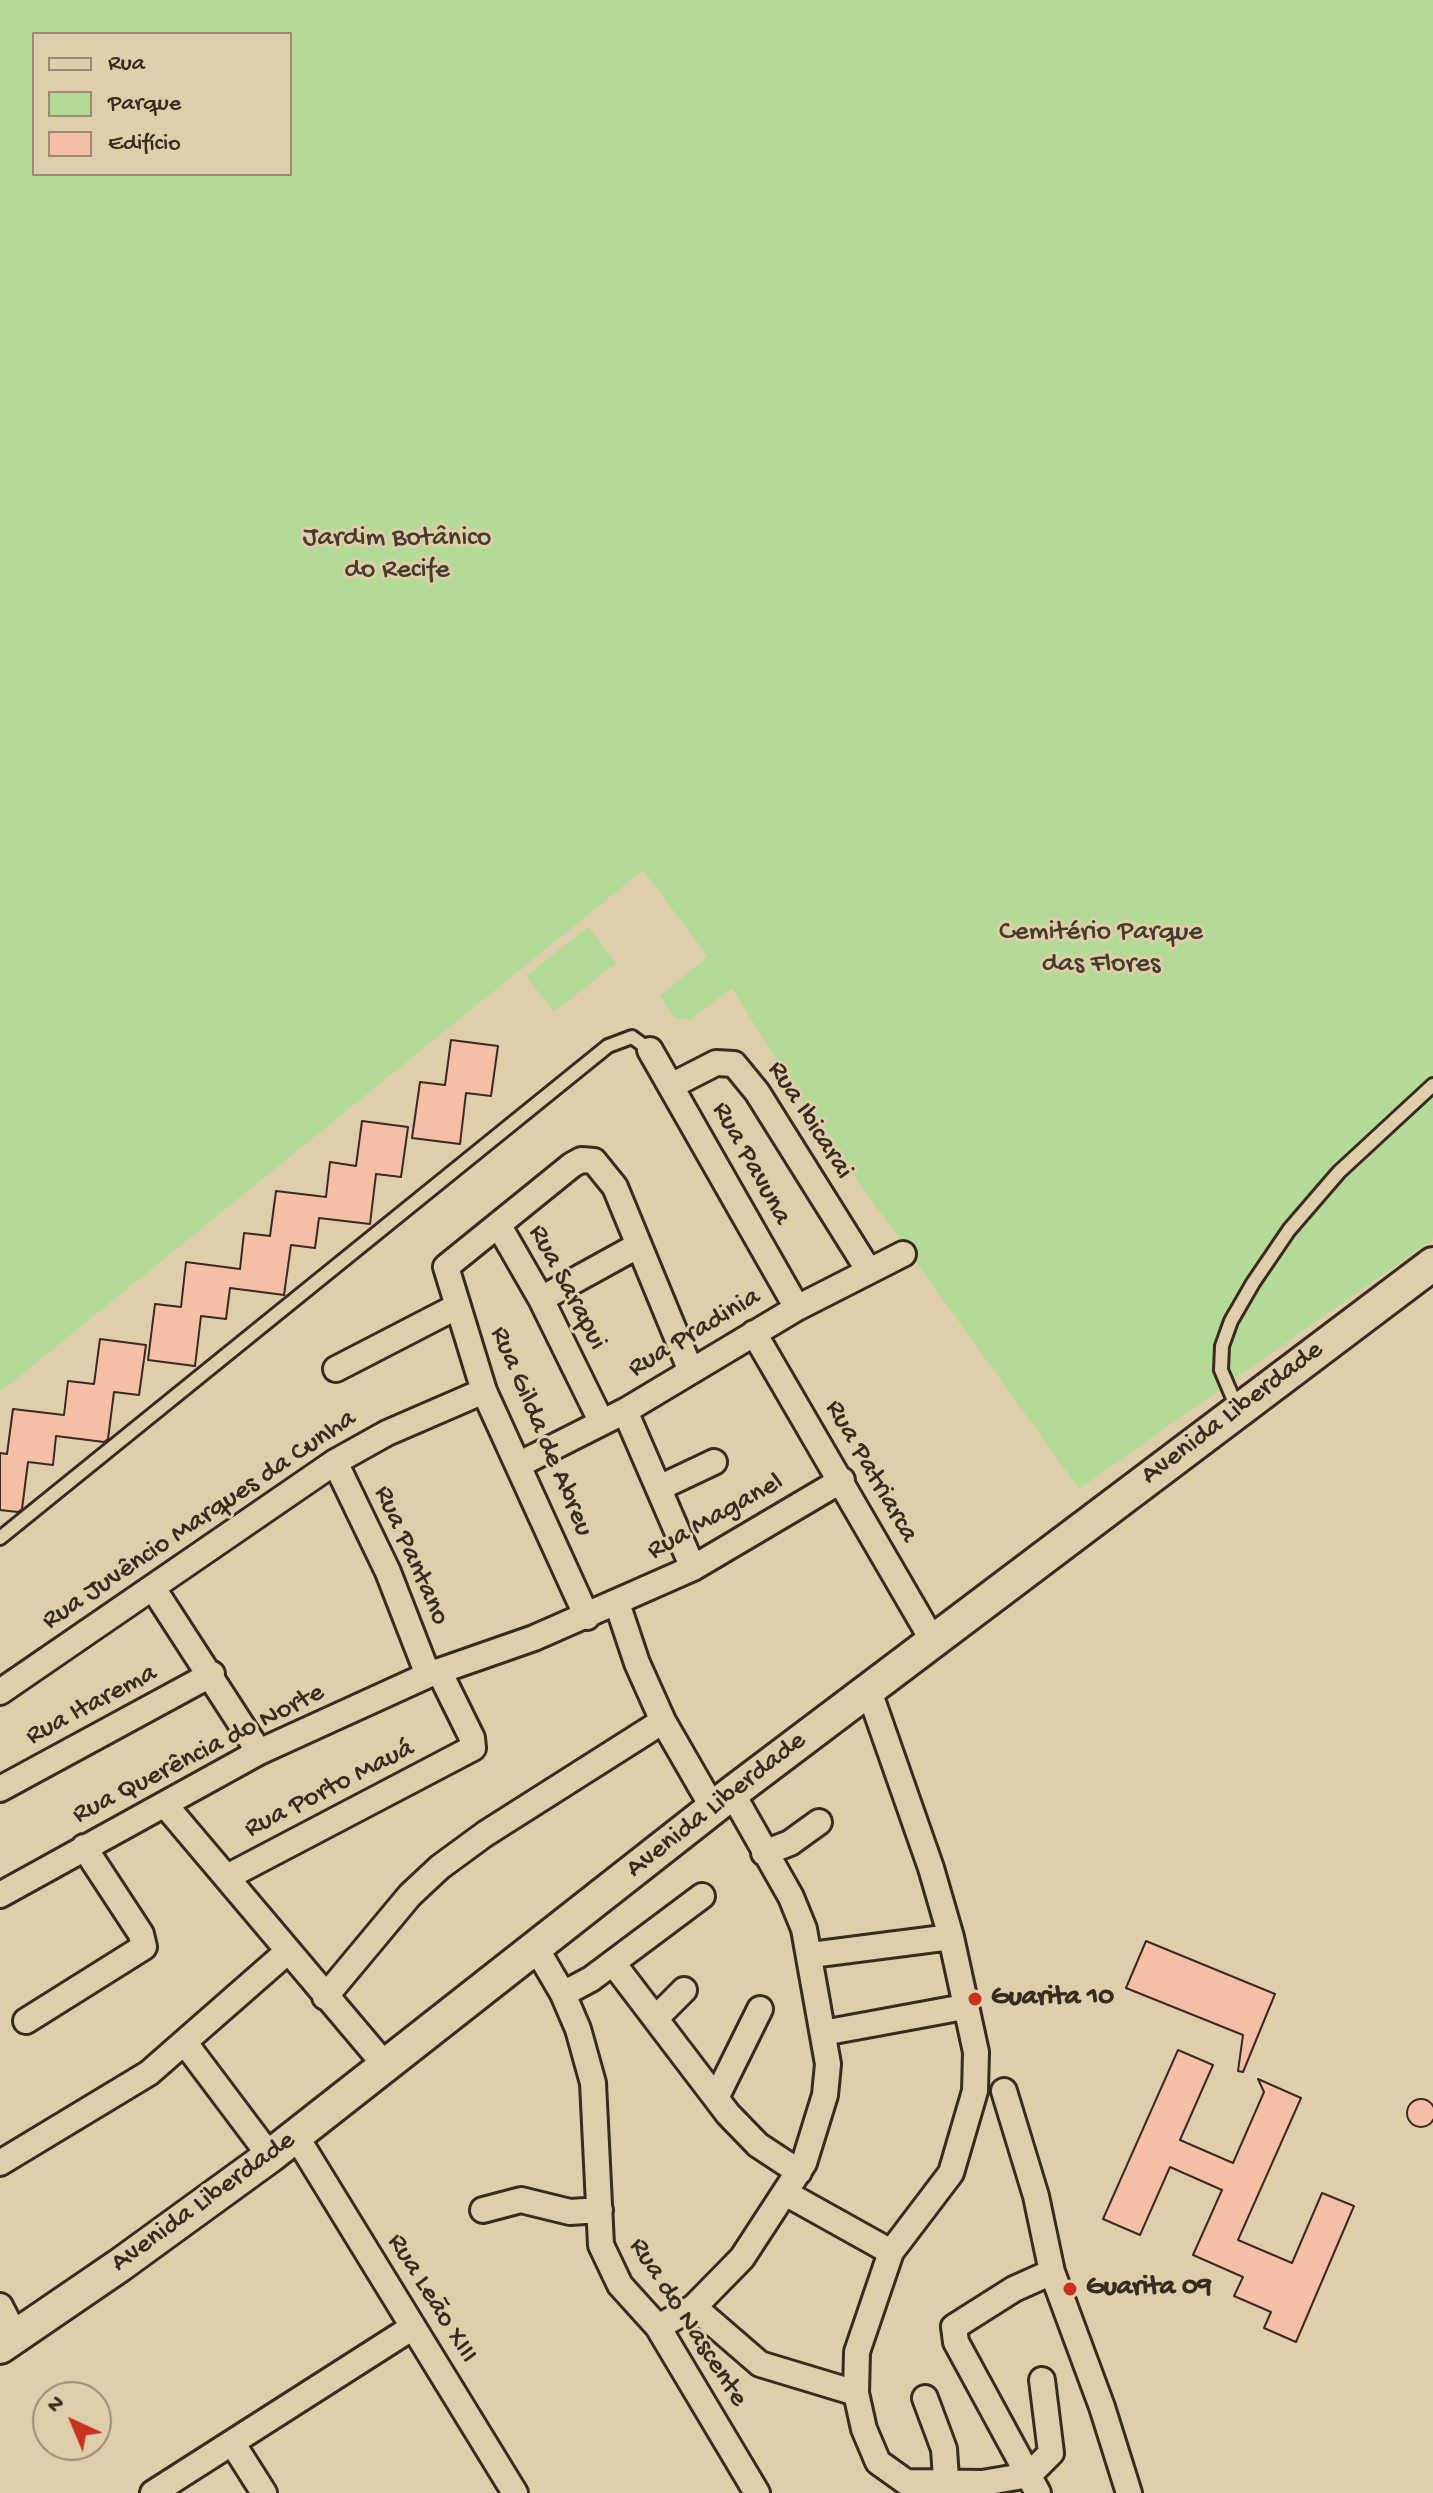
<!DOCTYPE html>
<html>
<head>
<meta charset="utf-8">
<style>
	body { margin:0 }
	#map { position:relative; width:1433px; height:2493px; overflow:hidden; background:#dfceab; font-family:"Gochi Hand",sans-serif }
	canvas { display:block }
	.legend { position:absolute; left:32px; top:32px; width:260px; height:144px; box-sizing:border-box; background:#dfceab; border:2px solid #9d8c73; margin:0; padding:10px 14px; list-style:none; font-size:24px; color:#3b2a1e }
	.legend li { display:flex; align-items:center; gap:16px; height:40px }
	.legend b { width:40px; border:2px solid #9d8c73 }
	.north { position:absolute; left:32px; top:2381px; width:80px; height:80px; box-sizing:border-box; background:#dfceab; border:2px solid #9d8c73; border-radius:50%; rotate:316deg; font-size:22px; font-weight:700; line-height:32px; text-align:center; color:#3b2a1e }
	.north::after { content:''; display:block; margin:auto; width:28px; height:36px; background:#c8321e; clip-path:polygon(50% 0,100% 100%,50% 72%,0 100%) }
</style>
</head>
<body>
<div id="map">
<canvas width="1433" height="2493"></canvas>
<ul class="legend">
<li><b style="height:10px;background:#dfceab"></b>Rua</li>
<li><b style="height:22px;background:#b3db97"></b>Parque</li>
<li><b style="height:22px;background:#f4bea7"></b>Edifício</li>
</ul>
<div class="north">N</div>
</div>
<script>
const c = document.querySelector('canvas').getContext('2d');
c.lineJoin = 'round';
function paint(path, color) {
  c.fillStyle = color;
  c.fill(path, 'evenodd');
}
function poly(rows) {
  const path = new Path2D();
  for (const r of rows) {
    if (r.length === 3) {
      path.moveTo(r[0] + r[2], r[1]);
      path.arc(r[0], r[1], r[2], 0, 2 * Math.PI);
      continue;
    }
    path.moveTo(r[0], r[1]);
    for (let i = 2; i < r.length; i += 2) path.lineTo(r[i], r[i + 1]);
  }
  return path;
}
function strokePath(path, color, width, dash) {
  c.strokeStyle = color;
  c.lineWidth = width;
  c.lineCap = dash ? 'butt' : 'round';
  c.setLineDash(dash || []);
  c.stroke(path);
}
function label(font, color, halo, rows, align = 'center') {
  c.font = font + ' "Gochi Hand",sans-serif';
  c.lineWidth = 6;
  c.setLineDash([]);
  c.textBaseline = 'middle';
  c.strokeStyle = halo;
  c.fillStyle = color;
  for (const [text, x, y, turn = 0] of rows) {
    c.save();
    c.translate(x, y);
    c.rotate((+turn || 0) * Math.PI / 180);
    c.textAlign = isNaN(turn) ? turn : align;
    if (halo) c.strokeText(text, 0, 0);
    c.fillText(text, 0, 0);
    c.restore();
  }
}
paint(poly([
	[0,0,1433,0,1433,1239,1079,1489,811,1116,732,988,690,1020,675,1018,660,996,707,957,724,978,643,870,0,1392],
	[34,34,290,34,290,174,34,174],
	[588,927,616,963,554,1012,526,976]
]), '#b3db97');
const building = poly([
	[451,1040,498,1046,491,1096,466,1093,460,1144,412,1138,420,1082,445,1085,451,1040],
	[362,1121,408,1127,401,1177,376,1174,370,1224,319,1218,315,1248,291,1245,284,1295,230,1288,226,1319,201,1316,195,1366,148,1360,155,1304,181,1307,186,1262,240,1269,244,1233,270,1236,276,1191,326,1197,330,1162,356,1166,362,1121],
	[100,1339,146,1345,139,1395,114,1392,108,1439,104,1442,56,1436,53,1465,28,1462,22,1509,18,1512,0,1510,0,1453,7,1454,13,1409,64,1415,68,1381,94,1384,100,1339],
	[1146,1941,1275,1994,1243,2072,1238,2071,1243,2035,1126,1988,1146,1941],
	[1178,2050,1213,2065,1180,2140,1233,2163,1264,2092,1258,2079,1301,2098,1238,2240,1292,2263,1322,2193,1354,2206,1296,2342,1264,2328,1271,2312,1234,2296,1243,2277,1193,2255,1222,2190,1170,2167,1140,2235,1103,2219,1178,2050],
	[1421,2113,14]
]);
paint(building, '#f4bea7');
strokePath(building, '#3b2a1e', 2);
const lane = poly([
	[1238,1410,1221,1370,1222,1346,1231,1321,1253,1283,1289,1230,1339,1172,1433,1085],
	[0,1538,608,1046,632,1037,650,1050]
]);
const street = poly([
	[650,1050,797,1308],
	[671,1086,716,1063,734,1064,757,1092,869,1271],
	[499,1226,541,1299,601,1421],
	[541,1299,639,1245],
	[754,1333,933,1641],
	[336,1369,456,1307],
	[625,1411,693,1568],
	[335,1462,388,1572,428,1675],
	[518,1465,625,1411,797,1308,903,1254],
	[659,1488,714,1462],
	[153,1588,259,1752],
	[617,1603,637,1663,663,1721,713,1808],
	[587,1617,484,1391,446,1267,572,1165,581,1160,594,1161,615,1187,690,1369],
	[869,1691,931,1868,951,1937,976,2052,975,2091,951,2173,891,2252,857,2352,856,2393,864,2429,878,2462,906,2482,982,2483,1029,2475],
	[0,1692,335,1462,387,1433,484,1391],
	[0,1789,212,1674],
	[166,1806,385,2065],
	[764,1853,790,1843,819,1822],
	[229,1876,473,1748,472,1738,439,1671],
	[0,1895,259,1752,428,1675,534,1638,693,1568,842,1480],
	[536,1948,563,1994,578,2029,593,2083,601,2245,620,2285,658,2327,757,2493],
	[811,1955,951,1937],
	[613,1963,728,2114,758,2145,799,2172],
	[563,1994,591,1979,702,1896],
	[325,1997,410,1895,440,1867,485,1834,663,1721],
	[656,2018,684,1990],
	[26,2021,144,1947,141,1934,84,1847],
	[823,2033,964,2007],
	[185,2043,270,2156],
	[1004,2091,1036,2196,1052,2272,1102,2407,1129,2493],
	[716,2098,760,2009],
	[296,2136,515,2493],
	[0,2163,149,2073,287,1952],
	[787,2194,891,2252],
	[483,2210,521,2200,570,2212,600,2210],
	[0,2306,16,2337],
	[694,2307,760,2364,856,2393],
	[658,2327,694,2307,742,2258,804,2163,825,2095,828,2064,804,1929,791,1897,732,1793],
	[925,2398,944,2449,947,2493],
	[233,2444,264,2493],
	[1029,2475,1051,2453,1042,2380],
	[153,2493,413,2327],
	[1038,2493,956,2342,954,2327,1014,2289,1052,2272]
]);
const secondary = poly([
	[0,2347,120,2265,270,2156,732,1793,1433,1264]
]);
strokePath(lane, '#3b2a1e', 18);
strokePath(street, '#3b2a1e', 30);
strokePath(secondary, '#3b2a1e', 38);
strokePath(lane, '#dfceab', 12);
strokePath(street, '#dfceab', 24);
strokePath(secondary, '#dfceab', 32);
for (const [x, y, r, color] of [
	[975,1999,8,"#c8321e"],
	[1070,2289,8,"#c8321e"]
]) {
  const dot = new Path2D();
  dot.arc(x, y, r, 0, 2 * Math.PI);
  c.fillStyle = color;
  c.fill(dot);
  strokePath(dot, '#dfceab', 3);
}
label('28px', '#473c2a', '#dfceab', [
	["Jardim Botânico",397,540],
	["do Recife",397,572],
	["Cemitério Parque",1101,934],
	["das Flores",1101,966]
]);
label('28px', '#3b2a1e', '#dfceab', [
	["Rua Ibicarai",809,1121,57],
	["Rua Pavuna",750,1164,61],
	["Rua Sarapui",566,1288,62],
	["Rua Pradinia",695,1334,-31],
	["Avenida Liberdade",1233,1414,-37],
	["Rua Gilda de Abreu",540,1432,67],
	["Rua Patriarca",870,1472,60],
	["Rua Maganel",716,1518,-29],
	["Rua Juvêncio Marques da Cunha",200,1521,-34],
	["Rua Pantano",410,1556,66],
	["Rua Itarema",92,1706,-28],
	["Rua Querência do Norte",199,1755,-27],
	["Rua Porto Mauá",330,1790,-27],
	["Avenida Liberdade",717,1806,-38],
	["Avenida Liberdade",204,2203,-36],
	["Rua Leão XIII",431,2299,58],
	["Rua do Nascente",687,2323,57]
]);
label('bold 28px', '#3b2a1e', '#dfceab', [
	["Guarita 10",991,1999],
	["Guarita 09",1086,2289]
], 'left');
</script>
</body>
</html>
